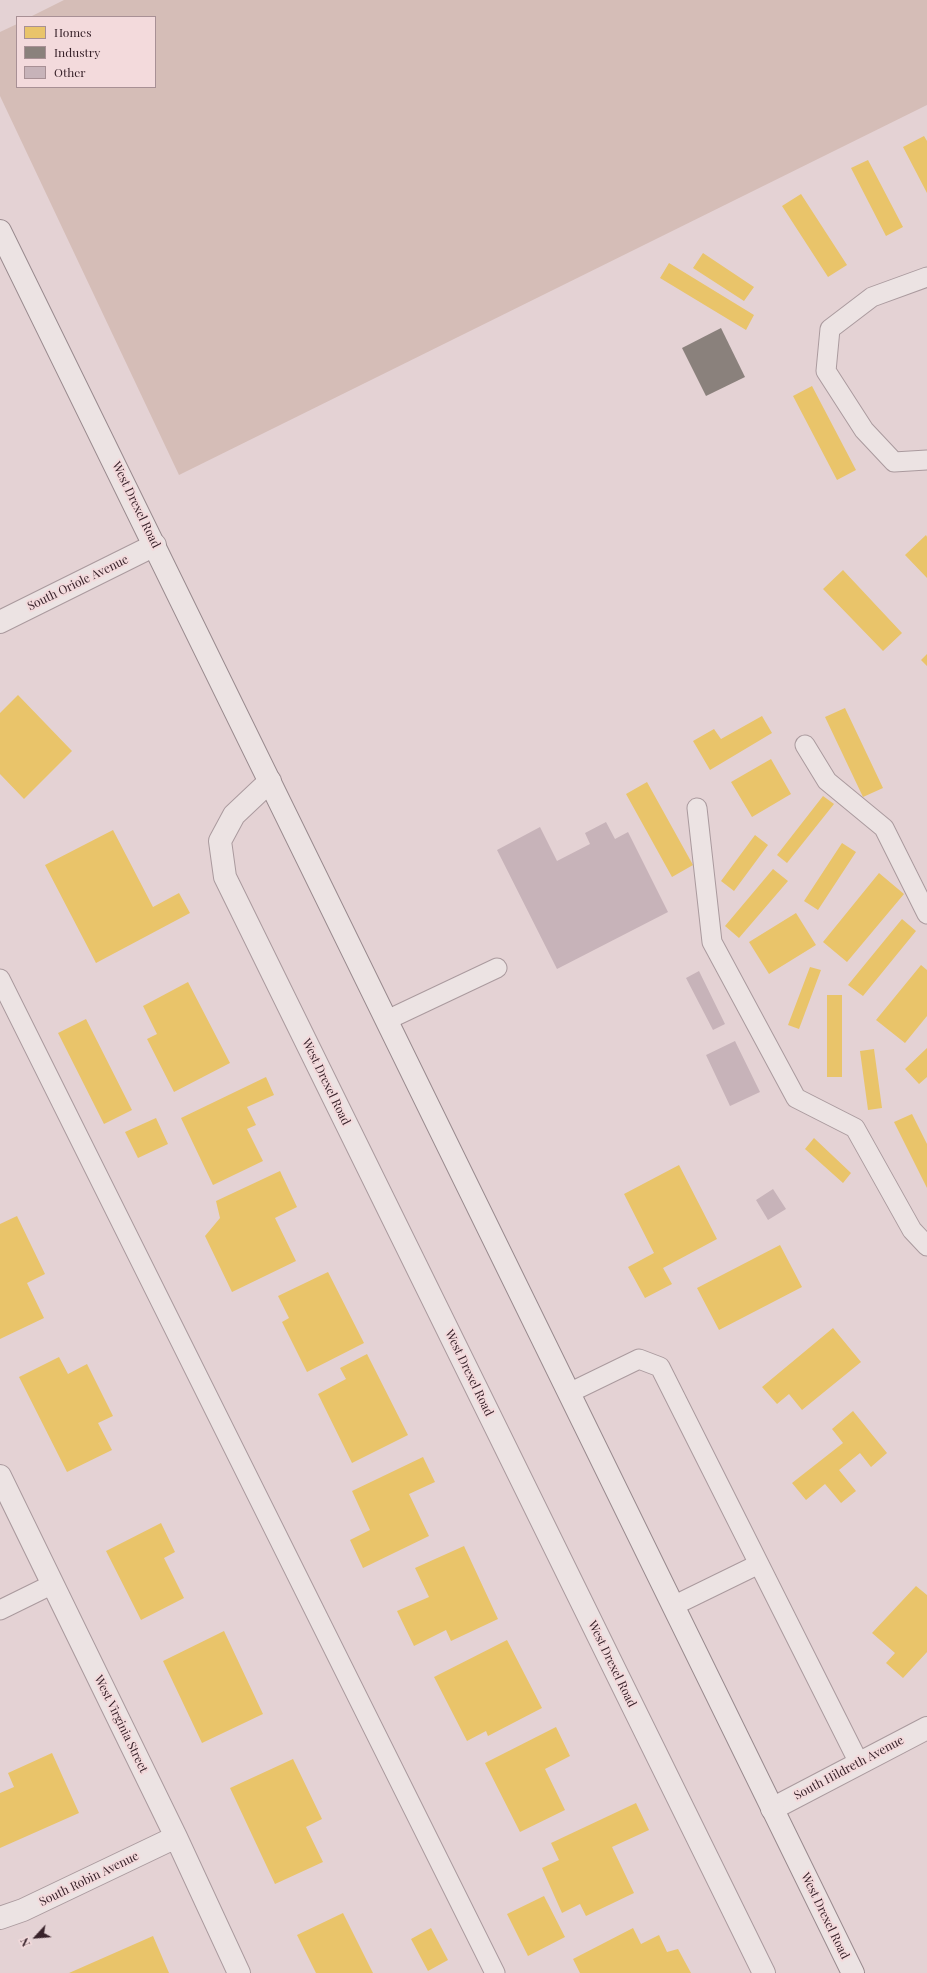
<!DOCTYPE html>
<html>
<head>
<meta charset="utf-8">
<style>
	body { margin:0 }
	#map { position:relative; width:927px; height:1973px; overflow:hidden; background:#e4d2d4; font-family:"Playfair Display",serif }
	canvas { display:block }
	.legend { position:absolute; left:16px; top:16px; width:140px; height:72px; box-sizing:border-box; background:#f3dadc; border:1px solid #a89095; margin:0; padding:5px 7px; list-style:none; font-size:12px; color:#38222a }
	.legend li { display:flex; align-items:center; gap:8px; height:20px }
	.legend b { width:20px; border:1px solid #a89095 }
	.north { position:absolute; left:16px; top:1917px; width:40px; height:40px; -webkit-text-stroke:3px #f3dadc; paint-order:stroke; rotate:244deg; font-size:11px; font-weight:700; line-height:16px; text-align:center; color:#38222a }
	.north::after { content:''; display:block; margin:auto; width:14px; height:18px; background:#38222a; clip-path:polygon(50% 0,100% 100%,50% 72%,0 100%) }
</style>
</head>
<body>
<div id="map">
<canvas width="927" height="1973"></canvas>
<ul class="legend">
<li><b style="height:11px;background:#e9c46a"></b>Homes</li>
<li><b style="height:11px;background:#8a817c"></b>Industry</li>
<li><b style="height:11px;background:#c7b3b9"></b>Other</li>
</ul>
<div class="north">N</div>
</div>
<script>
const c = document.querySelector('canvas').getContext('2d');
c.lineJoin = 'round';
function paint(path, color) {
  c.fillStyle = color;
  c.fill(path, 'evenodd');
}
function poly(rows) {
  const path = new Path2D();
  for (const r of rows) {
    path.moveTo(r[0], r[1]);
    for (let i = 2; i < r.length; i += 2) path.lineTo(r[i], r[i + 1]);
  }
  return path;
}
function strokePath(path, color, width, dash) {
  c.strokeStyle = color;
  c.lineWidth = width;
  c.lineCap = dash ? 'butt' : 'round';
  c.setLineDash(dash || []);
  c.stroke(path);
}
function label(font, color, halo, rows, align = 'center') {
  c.font = font + ' "Playfair Display",serif';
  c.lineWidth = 4;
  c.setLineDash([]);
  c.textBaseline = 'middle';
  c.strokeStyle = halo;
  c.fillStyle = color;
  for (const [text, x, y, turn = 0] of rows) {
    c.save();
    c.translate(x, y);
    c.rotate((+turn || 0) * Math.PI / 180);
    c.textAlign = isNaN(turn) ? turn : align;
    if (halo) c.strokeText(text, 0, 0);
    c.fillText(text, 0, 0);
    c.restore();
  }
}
paint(poly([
	[64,0,927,0,927,105,179,475,0,96,0,32,17,24,17,87,155,87,155,17,30,17]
]), '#d5bdb7');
paint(poly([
	[924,136,927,141,927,193,903,147],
	[868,160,903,227,886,236,851,168],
	[801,194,847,265,828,277,782,206],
	[703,253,754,287,744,301,693,268],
	[669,263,754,315,746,330,660,278],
	[812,386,856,470,837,480,793,396],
	[926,535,927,537,927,578,905,555],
	[843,570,902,633,883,651,823,589],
	[927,654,927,666,921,660],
	[18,695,72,751,24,799,0,774,0,713],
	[845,708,883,788,863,797,825,717],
	[762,716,772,733,710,770,693,741,714,729,721,739],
	[771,759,791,794,752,817,731,782],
	[647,782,693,865,672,877,626,794],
	[823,796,834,804,787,863,777,855],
	[113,830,153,907,179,893,190,913,96,963,45,865],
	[755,835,768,845,734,891,721,881],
	[842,843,856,852,818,910,804,901],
	[773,869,788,881,739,938,725,926],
	[879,873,904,894,847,962,823,942],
	[796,913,816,945,769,974,749,942],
	[902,919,916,931,863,996,848,985],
	[921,965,927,970,927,1016,905,1043,876,1020],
	[810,967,821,970,799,1029,788,1025],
	[188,982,230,1063,174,1092,147,1039,157,1034,143,1006],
	[827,995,842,995,842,1077,827,1077],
	[86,1019,132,1110,104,1124,58,1033],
	[927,1048,927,1077,919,1084,905,1069],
	[874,1049,882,1108,868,1110,860,1051],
	[266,1077,274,1095,247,1107,256,1125,247,1129,263,1161,213,1185,181,1118],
	[912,1114,927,1144,927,1188,894,1122],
	[156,1118,168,1144,138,1158,125,1132],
	[814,1138,851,1173,843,1183,805,1149],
	[679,1165,717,1239,663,1268,672,1284,645,1298,628,1267,654,1253,624,1194],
	[280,1171,297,1207,275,1218,296,1261,232,1292,205,1236,220,1218,216,1201],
	[17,1216,45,1274,27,1283,44,1318,0,1339,0,1224],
	[780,1245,802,1287,719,1330,697,1288],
	[328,1272,364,1343,307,1372,282,1322,289,1318,278,1296],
	[833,1328,861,1362,802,1410,789,1394,777,1404,762,1387],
	[367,1354,408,1435,352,1463,318,1394,346,1379,340,1368],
	[59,1357,68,1374,87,1364,113,1416,98,1423,112,1450,67,1472,19,1377],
	[853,1411,887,1453,871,1467,860,1453,839,1470,856,1491,841,1503,825,1484,806,1500,792,1483,843,1443,832,1429],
	[423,1457,435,1482,409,1494,429,1536,363,1568,350,1540,370,1530,352,1491],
	[161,1523,175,1552,164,1558,184,1598,141,1620,106,1551],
	[464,1546,498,1619,451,1641,446,1630,414,1646,397,1611,429,1597,415,1568],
	[916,1586,927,1595,927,1652,903,1678,886,1663,895,1653,872,1633],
	[224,1631,263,1714,202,1743,163,1661],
	[507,1640,542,1708,488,1736,486,1731,467,1741,434,1677],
	[556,1727,570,1756,545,1769,565,1810,520,1832,485,1763],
	[52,1753,79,1813,0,1848,0,1793,14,1787,8,1773],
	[293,1759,322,1819,306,1827,323,1862,275,1884,230,1788],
	[636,1803,649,1830,612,1847,634,1893,586,1916,580,1904,562,1913,542,1868,559,1860,551,1843],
	[544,1896,565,1937,528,1956,507,1914],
	[343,1913,373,1973,316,1973,297,1935],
	[431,1928,448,1960,428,1971,411,1939],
	[633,1928,641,1944,659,1935,667,1952,678,1949,691,1973,580,1973,573,1959],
	[153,1936,169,1973,69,1973]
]), '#e9c46a');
paint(poly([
	[721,328,745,377,706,396,682,348]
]), '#8a817c');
paint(poly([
	[606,822,615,839,628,832,668,912,557,969,497,850,540,827,557,861,590,844,585,833],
	[699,971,725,1024,713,1030,686,978],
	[735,1041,760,1092,730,1106,706,1055],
	[773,1189,786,1209,768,1220,756,1200]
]), '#c7b3b9');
const lane = poly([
	[927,277,872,297,830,329,826,371,864,430,894,462,927,460],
	[805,745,827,781,884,828,927,914],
	[697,808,712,942,796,1098,855,1128,912,1230,927,1246],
	[0,979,495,1973],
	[387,1020,497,968],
	[569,1393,639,1359,660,1367,859,1763],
	[673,1606,759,1564],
	[0,1610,53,1584]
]);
const street = poly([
	[0,622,155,545],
	[270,781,234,815,220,841,225,877,764,1973],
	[0,1476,176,1837,239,1973],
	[772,1809,927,1728],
	[0,1918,23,1910,176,1837]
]);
const secondary = poly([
	[0,231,853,1973]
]);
strokePath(lane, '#aa9a9e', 21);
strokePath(street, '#aa9a9e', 24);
strokePath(secondary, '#998a8e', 24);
strokePath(lane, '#ece3e3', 19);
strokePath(street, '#ece3e3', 22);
strokePath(secondary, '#ece3e3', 22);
label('12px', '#38222a', '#f3dadc', [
	["West Drexel Road",136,505,64],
	["South Oriole Avenue",78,583,-26],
	["West Drexel Road",326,1082,64],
	["West Drexel Road",469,1373,64],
	["West Drexel Road",612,1664,64],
	["West Virginia Street",121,1724,64],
	["South Hildreth Avenue",849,1768,-28],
	["South Robin Avenue",89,1879,-26],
	["West Drexel Road",825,1916,64]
]);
</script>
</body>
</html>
